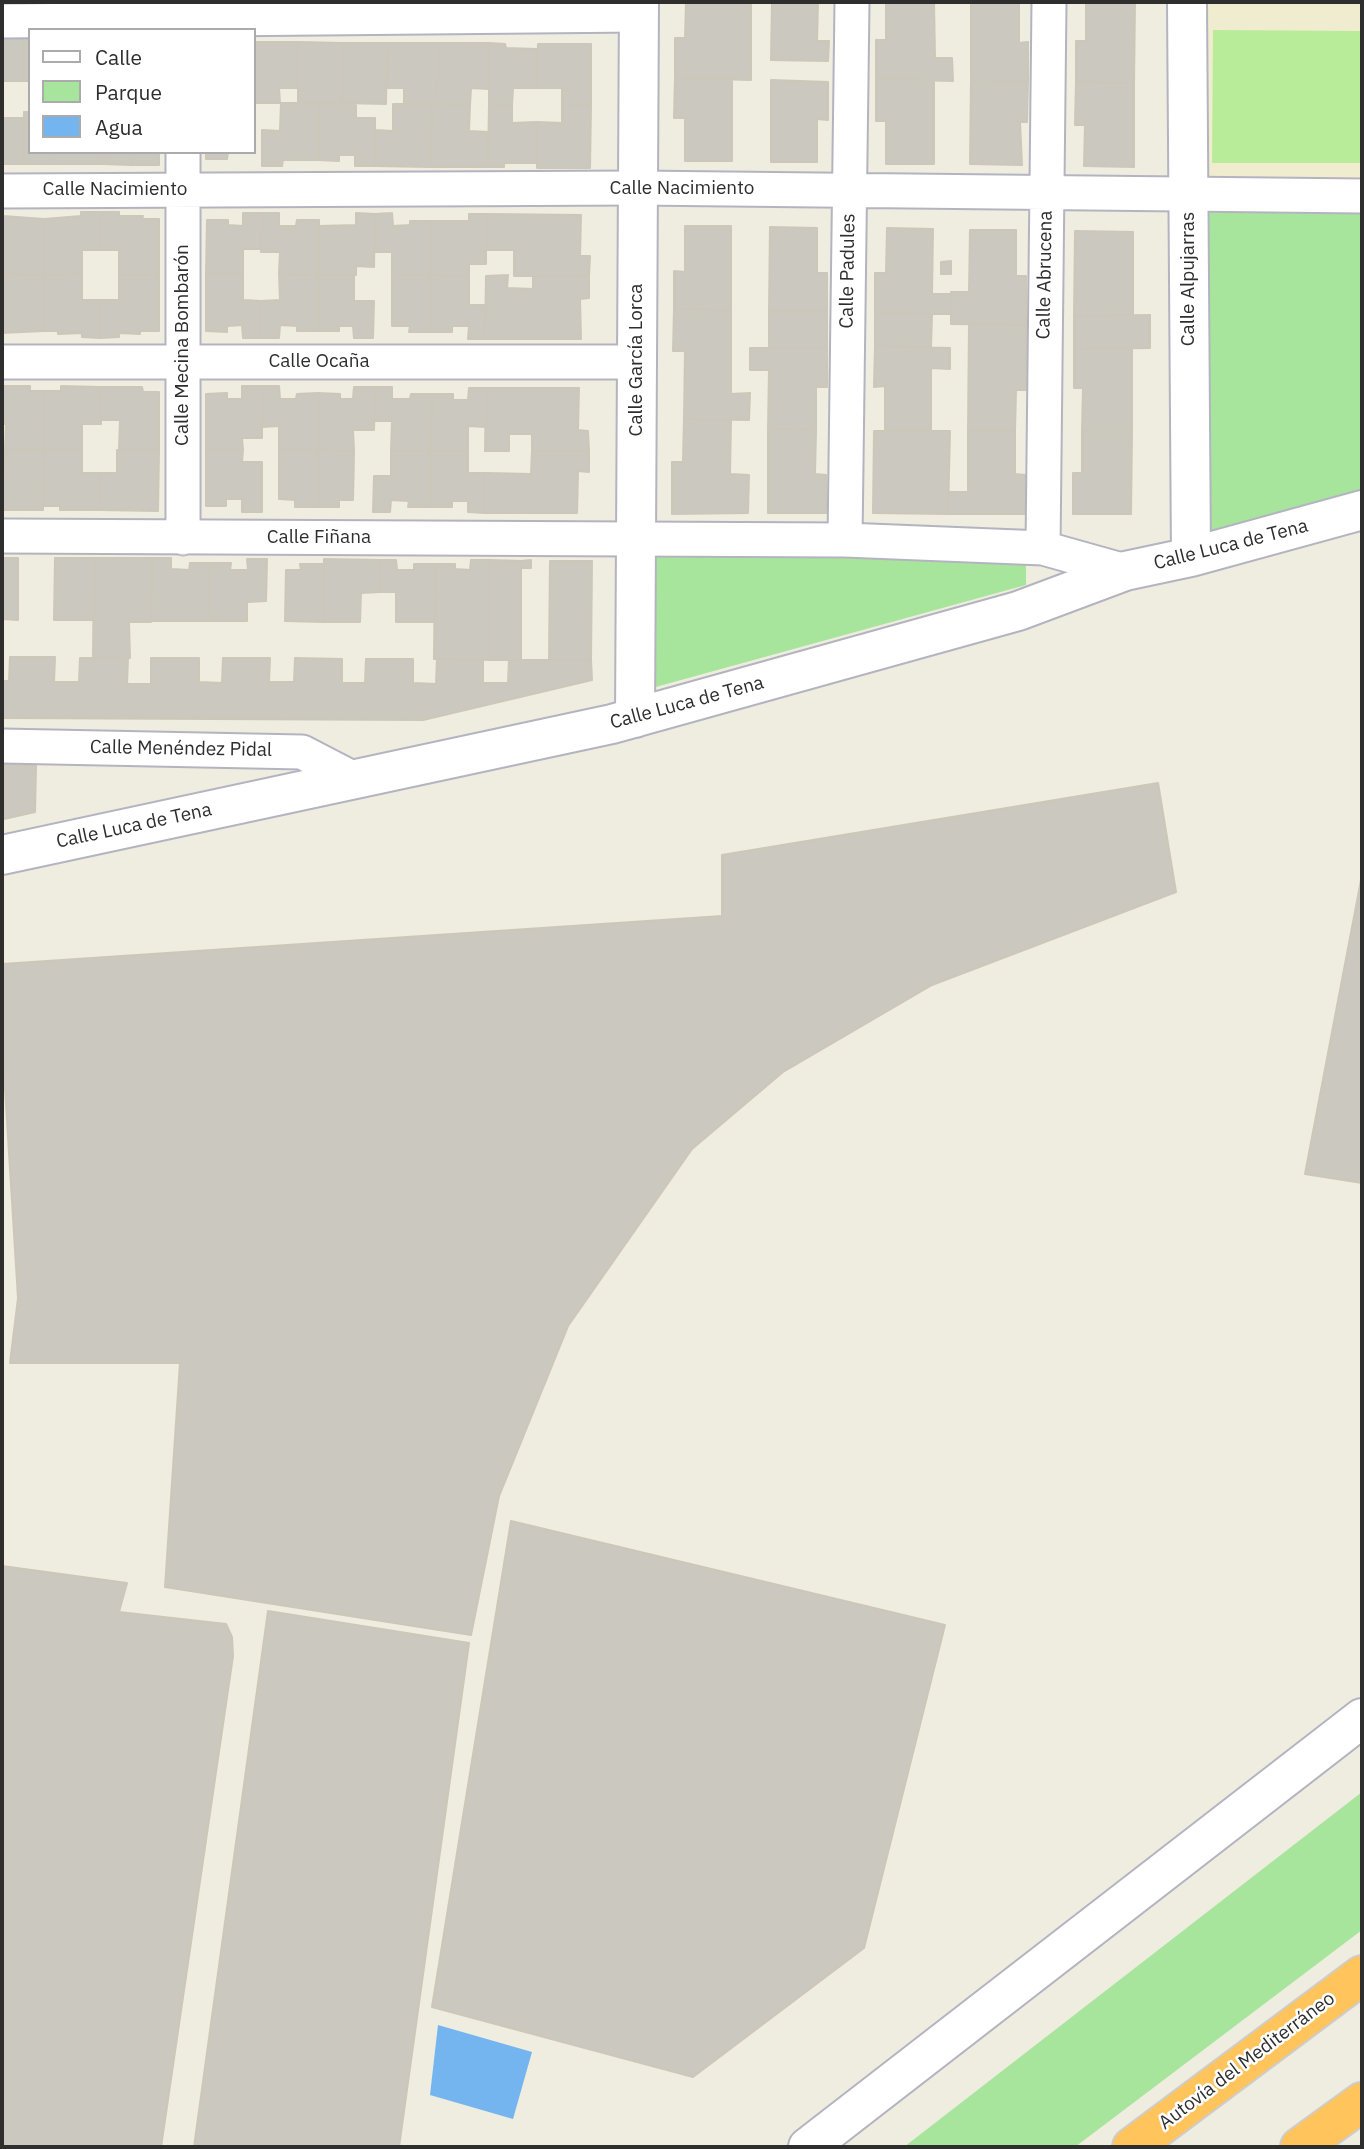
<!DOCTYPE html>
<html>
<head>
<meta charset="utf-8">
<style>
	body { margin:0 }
	#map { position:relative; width:1364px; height:2149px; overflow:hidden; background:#efece0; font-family:"IBM Plex Sans",sans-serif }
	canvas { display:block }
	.frame { position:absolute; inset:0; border:4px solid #2e2e2e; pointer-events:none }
	.legend { position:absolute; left:28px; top:28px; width:228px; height:126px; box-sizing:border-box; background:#fff; border:2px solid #ababab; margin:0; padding:9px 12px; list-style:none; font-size:21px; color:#2e2e2e }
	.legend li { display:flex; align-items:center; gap:14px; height:35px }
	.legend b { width:35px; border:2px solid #ababab }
</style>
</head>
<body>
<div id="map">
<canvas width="1364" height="2149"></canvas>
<div class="frame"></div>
<ul class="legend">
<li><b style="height:9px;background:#fff"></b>Calle</li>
<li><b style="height:19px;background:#a7e59d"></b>Parque</li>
<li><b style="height:19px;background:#74b5f0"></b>Agua</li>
</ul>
</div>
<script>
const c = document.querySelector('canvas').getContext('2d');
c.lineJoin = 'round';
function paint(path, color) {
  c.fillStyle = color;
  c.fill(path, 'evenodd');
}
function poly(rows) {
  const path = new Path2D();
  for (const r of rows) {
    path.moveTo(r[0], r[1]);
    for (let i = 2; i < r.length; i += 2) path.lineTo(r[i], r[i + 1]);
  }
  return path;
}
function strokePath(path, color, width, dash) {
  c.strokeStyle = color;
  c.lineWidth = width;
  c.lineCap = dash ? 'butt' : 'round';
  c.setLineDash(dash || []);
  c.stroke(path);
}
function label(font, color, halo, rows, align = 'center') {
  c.font = font + ' "IBM Plex Sans",sans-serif';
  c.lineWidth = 5;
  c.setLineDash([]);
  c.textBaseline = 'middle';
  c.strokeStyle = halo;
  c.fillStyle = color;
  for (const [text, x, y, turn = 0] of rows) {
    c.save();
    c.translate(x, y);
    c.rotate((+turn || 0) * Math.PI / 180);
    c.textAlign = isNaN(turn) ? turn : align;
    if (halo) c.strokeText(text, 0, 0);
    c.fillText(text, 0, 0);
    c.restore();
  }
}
paint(poly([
	[1187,2,1362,2,1362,196,1188,194]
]), '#f0ecd0');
paint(poly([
	[1196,206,1362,209,1362,490,1203,533],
	[653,552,1026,561,1026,585,652,688],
	[1362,1792,1362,1930,1075,2147,904,2147]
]), '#a7e59d');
paint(poly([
	[1213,30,1362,31,1362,163,1212,163]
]), '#b8ec99');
paint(poly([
	[438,2025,532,2052,513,2119,430,2095]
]), '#74b5f0');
const building = poly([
	[686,2,751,2,751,80,675,78,675,38,685,38,686,2],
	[772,2,818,2,817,41,829,41,828,61,771,60,772,2],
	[886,2,934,2,935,58,952,58,953,81,876,79,876,40,886,40,886,2],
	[971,2,1019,2,1019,43,1028,42,1028,81,971,80,971,2],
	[1086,2,1135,2,1134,83,1076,82,1076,41,1086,41,1086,2],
	[2,34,24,34,24,81,2,81,2,34],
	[24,34,30,34,30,81,24,81,24,34],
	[254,42,298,42,298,88,279,88,280,103,254,103,254,42],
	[298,42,342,43,342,103,298,103,298,42],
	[342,43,387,43,386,104,342,103,342,43],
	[387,43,438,43,437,104,404,104,404,88,387,88,387,43],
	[438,43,489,43,489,89,471,88,470,105,437,104,438,43],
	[489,43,505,44,506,48,537,49,537,88,513,88,512,105,489,104,489,43],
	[538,44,591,44,591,105,562,105,562,88,537,88,538,44],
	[675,78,732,79,732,161,685,161,685,118,674,118,675,78],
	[876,79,934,80,934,164,886,164,886,121,876,121,876,79],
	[771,80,828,82,828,120,817,119,817,162,771,162,771,80],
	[971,80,1028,81,1027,122,1020,122,1022,165,970,164,971,80],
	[1076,82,1134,83,1134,167,1084,166,1085,125,1075,125,1076,82],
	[281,103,319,103,319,160,283,160,282,166,262,166,262,130,280,131,281,103],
	[319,103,356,103,356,118,375,118,375,166,355,166,355,155,339,155,339,161,319,160,319,103],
	[393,104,432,104,431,167,375,166,375,130,393,131,393,104],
	[432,104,470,105,469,131,488,132,488,167,431,167,432,104],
	[489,104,512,105,512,123,537,122,537,163,504,163,504,167,488,167,489,104],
	[562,105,591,105,590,168,537,168,537,122,562,123,562,105],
	[24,112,30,112,30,152,51,152,51,164,24,164,24,112],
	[2,118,24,118,24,164,2,164,2,118],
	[51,152,104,152,104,164,51,164,51,152],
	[104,152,131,152,131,165,104,164,104,152],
	[131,152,159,152,159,165,131,165,131,152],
	[228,152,227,159,206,159,206,152,245,152,228,152],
	[2,212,3,216,44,219,44,275,2,274,2,212],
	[81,212,101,212,101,250,82,250,82,274,44,275,44,219,81,216,81,212],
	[101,212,119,212,119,216,143,216,142,219,159,219,159,275,119,275,119,250,101,250,101,212],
	[243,213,262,213,261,249,243,249,243,274,206,274,207,220,228,220,228,225,243,226,243,213],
	[262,213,279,213,279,226,296,226,297,220,319,220,319,275,279,274,280,252,261,252,262,213],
	[356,213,375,214,374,267,356,266,356,275,319,275,319,226,356,225,356,213],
	[392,213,393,226,410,225,410,221,430,221,430,275,392,275,392,252,375,252,375,214,392,213],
	[469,214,486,214,486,264,469,264,469,276,430,275,430,221,469,221,469,214],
	[486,214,581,215,580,256,590,256,589,276,514,276,514,250,486,250,486,214],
	[685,226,731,226,731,310,674,309,674,271,685,272,685,226],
	[770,227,817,228,817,273,827,273,827,311,769,311,770,227],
	[887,228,933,229,932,294,951,294,951,314,875,313,875,273,886,273,887,228],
	[970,230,1016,230,1016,276,1026,276,1026,325,951,324,951,292,969,292,970,230],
	[1075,231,1133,232,1133,315,1074,316,1075,231],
	[951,261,951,274,941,274,941,262,951,261],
	[2,274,44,275,43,331,2,333,2,337,2,274],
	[82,274,82,300,100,300,100,338,82,337,82,333,58,334,58,331,43,331,44,275,82,274],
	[206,274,243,274,243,300,261,301,261,338,243,338,242,325,227,326,227,332,206,331,206,274],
	[279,274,319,275,319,331,297,331,297,326,280,325,279,338,261,338,261,301,280,300,279,274],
	[119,275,159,275,159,331,140,331,140,334,119,333,119,337,100,338,100,300,119,300,119,275],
	[319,275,354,275,354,301,374,301,373,338,354,338,353,326,339,326,339,331,319,331,319,275],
	[392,275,430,275,430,332,409,332,410,326,392,326,392,275],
	[430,275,469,276,469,305,486,305,485,339,468,339,469,326,452,326,452,332,430,332,430,275],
	[508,275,507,288,533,289,533,276,589,276,589,298,580,299,581,339,485,339,486,276,508,275],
	[674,309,731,310,731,394,750,393,749,420,684,419,685,351,673,351,674,309],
	[769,311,827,311,827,348,769,348,769,311],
	[875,313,932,314,931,347,875,346,875,313],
	[1150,315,1150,348,1074,349,1074,316,1150,315],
	[969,324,1026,325,1026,390,1016,390,1015,431,968,431,969,324],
	[875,346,950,348,950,369,931,368,931,431,885,431,885,386,874,387,875,346],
	[750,348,827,348,827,387,816,387,816,430,768,429,769,370,750,370,750,348],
	[1132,348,1132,432,1082,432,1083,388,1074,388,1074,349,1132,348],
	[2,386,30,386,30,391,45,391,44,449,5,449,6,424,2,424,2,386],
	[61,386,100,387,101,424,82,424,82,450,44,449,45,391,61,391,61,386],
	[242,386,262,386,262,438,242,438,243,450,206,450,206,394,227,393,227,399,242,399,242,386],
	[262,386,279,386,280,399,296,399,297,394,318,393,318,450,279,450,279,426,262,427,262,386],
	[100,387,142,387,143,392,159,392,159,450,119,450,120,420,101,420,100,387],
	[354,387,375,387,374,430,353,430,354,451,318,450,318,393,340,394,340,399,353,399,354,387],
	[375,387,392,387,392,399,410,399,411,394,432,394,431,451,391,451,392,421,374,421,375,387],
	[469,388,486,388,486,427,468,426,468,451,431,451,432,394,453,394,453,400,468,400,469,388],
	[486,388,579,388,578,430,588,431,589,451,532,451,532,434,509,434,509,451,485,451,486,388],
	[684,419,731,420,730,474,749,475,748,513,672,514,672,462,683,462,684,419],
	[768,429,816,430,815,474,826,475,826,513,768,513,768,429],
	[874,431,950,431,948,514,873,513,874,431],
	[968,431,1015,431,1015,474,1025,475,1025,514,948,514,949,492,968,492,968,431],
	[1082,432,1132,432,1131,514,1073,514,1073,473,1082,473,1082,432],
	[5,449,44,449,43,510,2,510,2,473,4,473,5,449],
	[44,449,82,450,82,473,100,473,99,510,60,510,60,506,43,506,44,449],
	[117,450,159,450,158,511,99,510,100,473,117,473,117,450],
	[206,450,243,450,242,462,262,462,262,512,242,512,242,499,226,499,226,506,206,506,206,450],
	[279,450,318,450,318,507,295,507,295,500,279,499,279,450],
	[318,450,354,451,353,500,339,500,339,507,318,507,318,450],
	[391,451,431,451,431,507,408,507,409,501,391,500,390,512,373,512,374,476,391,476,391,451],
	[431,451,468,451,468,473,485,473,485,513,468,512,468,501,452,501,452,507,431,507,431,451],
	[532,451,589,451,589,472,578,471,577,513,485,513,485,473,531,474,532,451],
	[2,558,18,558,18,620,2,619,2,558],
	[55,558,94,558,94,620,54,620,55,558],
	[94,558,152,558,151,622,129,622,130,658,93,658,94,558],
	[152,558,171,558,171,569,189,570,190,563,209,563,209,621,151,621,152,558],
	[247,559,267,559,266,601,247,602,247,621,209,621,209,563,231,563,230,570,248,570,247,559],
	[324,559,380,560,380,592,361,593,360,622,324,622,324,559],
	[380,560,396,560,397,570,414,570,414,564,435,564,435,622,396,622,396,592,380,592,380,560],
	[471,560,490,560,490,660,434,659,435,564,455,564,455,569,470,570,471,560],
	[490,560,521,561,521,660,490,660,490,560],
	[531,560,531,568,521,568,521,561,531,560],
	[550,561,592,561,591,660,549,660,550,561],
	[300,564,324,564,324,622,285,621,286,570,301,570,300,564],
	[10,657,55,657,54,682,79,682,80,658,128,658,127,684,151,684,151,658,199,658,199,682,222,683,223,658,270,658,269,682,294,682,295,658,342,659,342,683,365,683,366,659,413,659,413,683,436,684,437,659,483,659,483,683,508,683,509,660,591,660,592,680,423,720,2,718,2,681,9,681,10,657],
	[2,765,5,765,4,819,2,819,2,765],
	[5,765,36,766,35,812,4,819,5,765],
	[1158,783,1176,892,932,985,783,1072,692,1149,568,1326,499,1496,471,1635,165,1587,180,1363,10,1363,18,1298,2,1040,2,964,722,916,722,855,1158,783],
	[1362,875,1362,1183,1305,1174,1362,875],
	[511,1521,945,1625,864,1948,693,2077,432,2007,511,1521],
	[2,1566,127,1583,119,1612,226,1624,232,1637,233,1656,161,2147,2,2147,2,1566],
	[268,1611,469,1643,399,2147,194,2147,268,1611]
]);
paint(building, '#cbc8bf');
strokePath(building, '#cbc8b9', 2);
const minor = poly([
	[2,21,639,15],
	[183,152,183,538],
	[2,191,638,188,1362,196],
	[2,362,637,362],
	[2,536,845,540,1043,548,1125,571],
	[845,540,852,2],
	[1043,548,1049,2],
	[2,746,302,752,354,779]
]);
const tertiary = poly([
	[1187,2,1191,557],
	[635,718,639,2],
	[2,855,612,724,1018,611,1125,571,1191,557,1362,510],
	[808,2147,1362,1718]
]);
const motorway = poly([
	[1132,2147,1362,1975],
	[1300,2147,1362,2102]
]);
strokePath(minor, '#b4b4c1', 37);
strokePath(tertiary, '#b4b4c1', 42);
strokePath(motorway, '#cdcdcd', 42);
strokePath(minor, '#fff', 33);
strokePath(tertiary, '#fff', 38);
strokePath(motorway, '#ffc45b', 38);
label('19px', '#2e2e2e', '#fff', [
	["Calle Nacimiento",682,189],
	["Calle Nacimiento",115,190],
	["Calle Padules",848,271,-89],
	["Calle Abrucena",1045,275,-89],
	["Calle Alpujarras",1189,279,-90],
	["Calle Mecina Bombarón",183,345,-90],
	["Calle García Lorca",637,360,-90],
	["Calle Ocaña",319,362],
	["Calle Fiñana",319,538],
	["Calle Luca de Tena",1231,545,-14],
	["Calle Luca de Tena",687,703,-15],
	["Calle Menéndez Pidal",181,749,1],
	["Calle Luca de Tena",134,826,-12],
	["Autovía del Mediterráneo",1247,2061,-37]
]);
</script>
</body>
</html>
